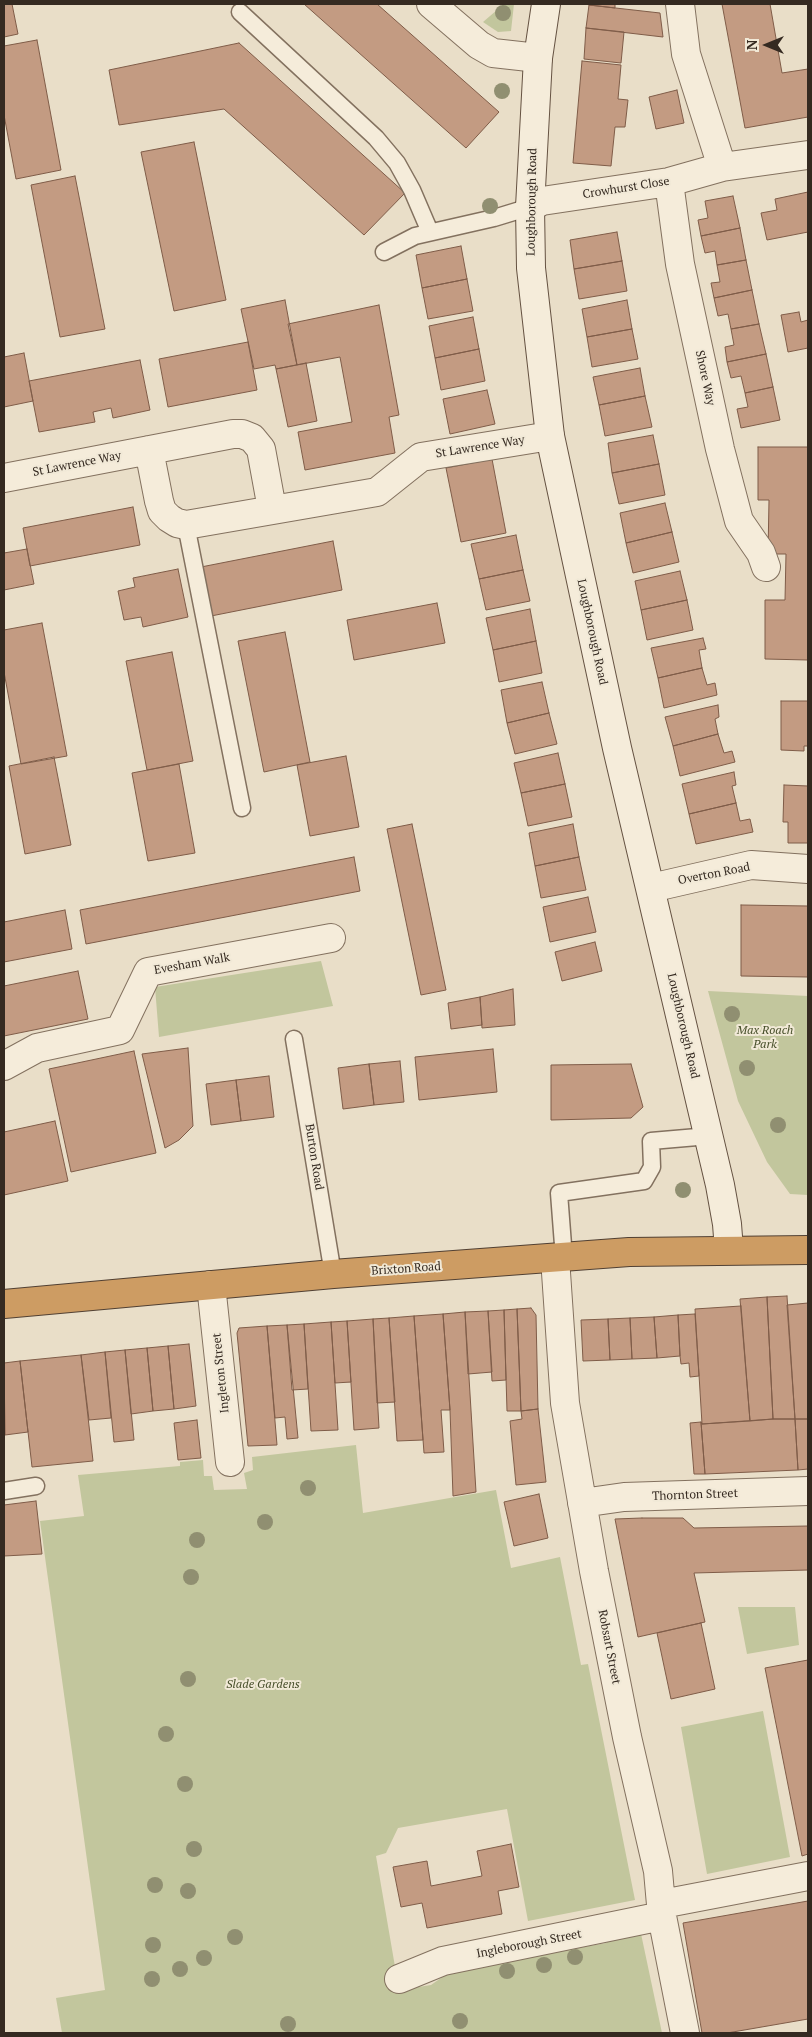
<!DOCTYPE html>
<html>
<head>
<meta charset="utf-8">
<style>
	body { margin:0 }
	#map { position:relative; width:812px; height:2037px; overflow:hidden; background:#e9dec8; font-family:"PT Serif",serif }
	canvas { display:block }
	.frame { position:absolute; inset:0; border:5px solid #352a21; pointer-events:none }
	.north { position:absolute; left:742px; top:20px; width:50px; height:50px; -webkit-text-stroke:4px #f1e9d7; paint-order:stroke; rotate:270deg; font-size:14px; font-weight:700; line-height:20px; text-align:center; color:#352a21 }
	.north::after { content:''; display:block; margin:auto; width:18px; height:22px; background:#352a21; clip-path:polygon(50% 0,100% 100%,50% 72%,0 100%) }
</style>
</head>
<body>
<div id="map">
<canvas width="812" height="2037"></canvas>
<div class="frame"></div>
<div class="north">N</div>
</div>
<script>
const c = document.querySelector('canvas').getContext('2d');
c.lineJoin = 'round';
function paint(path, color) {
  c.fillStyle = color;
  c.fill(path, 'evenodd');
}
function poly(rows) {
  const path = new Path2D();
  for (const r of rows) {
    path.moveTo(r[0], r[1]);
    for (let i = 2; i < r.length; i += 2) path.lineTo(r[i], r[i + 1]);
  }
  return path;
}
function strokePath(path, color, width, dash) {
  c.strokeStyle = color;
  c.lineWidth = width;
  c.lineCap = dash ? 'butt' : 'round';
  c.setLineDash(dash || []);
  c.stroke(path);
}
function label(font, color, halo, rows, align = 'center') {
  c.font = font + ' "PT Serif",serif';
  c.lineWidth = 4;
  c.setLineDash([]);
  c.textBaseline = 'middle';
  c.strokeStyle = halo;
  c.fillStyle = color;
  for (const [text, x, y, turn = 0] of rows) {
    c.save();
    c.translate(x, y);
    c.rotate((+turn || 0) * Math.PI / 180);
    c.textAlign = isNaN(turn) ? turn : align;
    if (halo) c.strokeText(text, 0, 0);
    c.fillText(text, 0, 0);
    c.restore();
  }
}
paint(poly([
	[504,4,514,4,511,31,498,32,483,22],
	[321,961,333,1006,159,1037,155,987],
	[708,991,808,996,808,1195,790,1194,767,1162,738,1101],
	[356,1445,363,1513,496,1490,511,1568,560,1557,581,1665,588,1664,635,1900,528,1921,507,1809,398,1828,386,1853,376,1856,399,1990,431,1985,451,1971,606,1943,614,1936,640,1929,662,2033,62,2033,56,1998,105,1990,40,1521,84,1516,78,1475,180,1466,180,1462,203,1460,204,1476,212,1476,214,1490,247,1489,244,1473,253,1470,252,1457],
	[738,1607,795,1607,799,1645,747,1654],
	[763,1711,790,1857,707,1874,681,1727]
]), '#c2c69d');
const building = poly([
	[4,4,12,4,18,34,4,37,4,4],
	[304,4,377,4,499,112,466,148,304,4],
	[589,4,615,4,615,8,589,5,589,4],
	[722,4,770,4,782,73,808,69,808,117,745,128,722,4],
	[589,5,660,13,663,37,586,28,589,5],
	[586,28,624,32,621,63,584,59,586,28],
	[37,40,61,170,16,179,4,115,4,46,37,40],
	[239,43,405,193,364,235,224,109,119,125,109,70,239,43],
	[582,61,621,65,618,99,628,100,625,127,615,127,611,166,573,163,582,61],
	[677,90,684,123,656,129,649,97,677,90],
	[194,142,226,300,174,311,141,152,194,142],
	[75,176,105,329,60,337,31,185,75,176],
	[808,192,808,232,767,240,761,213,777,210,775,199,808,192],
	[733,196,740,228,701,236,698,220,708,218,705,201,733,196],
	[740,228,746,260,717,265,715,251,705,253,701,236,740,228],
	[617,232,622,261,574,269,570,240,617,232],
	[461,246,467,279,422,288,416,255,461,246],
	[746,260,752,290,714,298,711,283,720,282,717,265,746,260],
	[622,261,627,291,579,299,574,269,622,261],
	[467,279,473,311,428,319,422,288,467,279],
	[752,290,759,324,731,329,728,314,718,316,714,298,752,290],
	[285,300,297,365,276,369,275,365,254,369,241,309,285,300],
	[627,300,632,329,587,337,582,309,627,300],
	[379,305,399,415,389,417,395,453,305,470,298,432,352,422,340,357,297,365,288,324,379,305],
	[799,312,801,322,808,320,808,348,788,352,781,315,799,312],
	[473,317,479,349,435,358,429,326,473,317],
	[759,324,766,354,727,362,725,347,734,345,731,329,759,324],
	[632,329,638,359,592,367,587,337,632,329],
	[248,342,257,390,168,407,159,359,248,342],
	[479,349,485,381,441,390,435,358,479,349],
	[24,353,33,401,4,407,4,357,24,353],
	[766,354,773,387,745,393,741,376,731,378,727,362,766,354],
	[140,360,150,410,113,418,111,408,93,412,95,422,39,432,29,381,140,360],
	[306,363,317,421,288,427,276,369,306,363],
	[640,368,645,396,599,405,593,377,640,368],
	[773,387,780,420,741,428,737,409,748,407,745,393,773,387],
	[487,390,495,424,450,434,443,399,487,390],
	[645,396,652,427,605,436,599,405,645,396],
	[653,435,659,464,612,473,608,443,653,435],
	[758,447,808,447,808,660,765,659,765,600,785,600,786,554,768,554,769,500,758,500,758,447],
	[492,459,506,533,461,542,446,468,492,459],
	[659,464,665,495,619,504,612,473,659,464],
	[665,503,672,532,626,543,620,513,665,503],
	[133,507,140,545,30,566,23,528,133,507],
	[672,532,679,562,633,573,626,543,672,532],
	[516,535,523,570,479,579,471,544,516,535],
	[333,541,342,590,211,616,201,567,333,541],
	[27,549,34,584,4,590,4,553,27,549],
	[178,569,188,617,143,627,141,617,124,620,118,591,135,587,133,578,178,569],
	[523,570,530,601,486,610,479,579,523,570],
	[680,571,687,600,641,610,635,581,680,571],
	[687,600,693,630,647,640,641,610,687,600],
	[437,603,445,643,354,660,347,620,437,603],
	[530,609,536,641,493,650,486,618,530,609],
	[42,623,67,756,21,764,4,672,4,630,42,623],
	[285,632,310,762,264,772,238,641,285,632],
	[703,638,706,649,699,650,702,668,658,678,651,648,703,638],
	[536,641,542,673,499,682,493,650,536,641],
	[172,652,193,761,147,770,126,661,172,652],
	[702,668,707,685,715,683,717,695,664,708,658,678,702,668],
	[542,682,549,713,507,723,501,690,542,682],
	[781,701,808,701,808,746,804,746,804,751,781,750,781,701],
	[718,705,719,717,715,719,718,734,673,746,665,717,718,705],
	[549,713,557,744,515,754,507,723,549,713],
	[718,734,724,753,732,751,735,762,680,776,673,746,718,734],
	[558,753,565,784,521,793,514,763,558,753],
	[346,756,359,827,310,836,297,765,346,756],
	[54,757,71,845,25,854,9,766,54,757],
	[179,764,195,853,148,861,132,773,179,764],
	[734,772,736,785,732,786,736,803,689,814,682,784,734,772],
	[565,784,572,817,528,826,521,793,565,784],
	[784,785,808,786,808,843,788,843,788,822,783,822,784,785],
	[736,803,740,821,750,819,753,832,696,844,689,814,736,803],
	[412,824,446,990,421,995,387,829,412,824],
	[573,824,579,857,535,866,529,833,573,824],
	[354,857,360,891,86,944,80,910,354,857],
	[579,857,586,890,541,898,535,866,579,857],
	[588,897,596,932,550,942,543,907,588,897],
	[741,905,808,906,808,977,741,976,741,905],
	[65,910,72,949,4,962,4,922,65,910],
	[595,942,602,971,562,981,555,952,595,942],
	[78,971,88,1019,4,1036,4,986,78,971],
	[513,989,515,1025,482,1028,480,997,513,989],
	[480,997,482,1025,451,1029,448,1003,480,997],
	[188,1048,193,1126,179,1140,165,1148,142,1054,188,1048],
	[493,1049,497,1092,419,1100,415,1057,493,1049],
	[134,1051,156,1153,71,1172,49,1069,134,1051],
	[400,1061,404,1102,374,1105,369,1064,400,1061],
	[369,1064,374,1105,343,1109,338,1068,369,1064],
	[631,1064,643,1107,631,1118,551,1120,551,1065,631,1064],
	[269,1076,274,1117,241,1121,236,1080,269,1076],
	[236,1080,241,1121,211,1125,206,1084,236,1080],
	[55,1121,68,1181,4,1195,4,1132,55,1121],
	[787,1296,795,1419,773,1419,767,1297,787,1296],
	[767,1297,773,1419,750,1421,740,1299,767,1297],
	[808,1303,808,1419,795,1419,787,1305,808,1303],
	[741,1306,750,1421,702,1424,695,1309,741,1306],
	[531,1308,536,1315,538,1409,521,1411,517,1309,531,1308],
	[517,1309,521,1411,507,1411,504,1310,517,1309],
	[504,1310,506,1380,492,1381,488,1311,504,1310],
	[488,1311,492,1372,468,1374,465,1312,488,1311],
	[465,1312,476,1492,453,1496,450,1410,443,1314,465,1312],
	[443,1314,450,1410,441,1410,444,1452,424,1453,414,1316,443,1314],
	[695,1314,699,1376,690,1377,689,1363,681,1364,680,1356,678,1315,695,1314],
	[678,1315,680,1356,657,1358,654,1317,678,1315],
	[414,1316,423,1440,397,1441,389,1318,414,1316],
	[654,1317,657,1358,632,1359,630,1318,654,1317],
	[389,1318,395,1402,377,1403,373,1319,389,1318],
	[630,1318,632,1359,610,1360,608,1319,630,1318],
	[373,1319,379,1428,354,1430,347,1321,373,1319],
	[608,1319,610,1360,583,1361,581,1320,608,1319],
	[347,1321,351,1382,335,1383,331,1322,347,1321],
	[331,1322,338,1430,311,1431,304,1324,331,1322],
	[304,1324,308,1389,292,1390,287,1325,304,1324],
	[287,1325,298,1438,287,1439,285,1417,275,1418,267,1326,287,1325],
	[267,1326,277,1445,248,1446,237,1333,239,1328,267,1326],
	[189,1344,196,1406,174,1409,168,1346,189,1344],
	[168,1346,174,1409,153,1411,147,1348,168,1346],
	[147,1348,153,1411,131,1414,125,1350,147,1348],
	[125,1350,134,1440,114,1442,105,1352,125,1350],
	[105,1352,111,1418,89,1420,81,1355,105,1352],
	[81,1355,93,1461,32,1467,20,1361,81,1355],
	[20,1361,28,1432,5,1435,4,1363,20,1361],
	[538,1409,546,1482,516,1485,510,1421,522,1419,521,1411,538,1409],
	[773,1419,795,1419,798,1470,705,1474,701,1422,702,1424,773,1419],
	[795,1419,808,1419,808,1469,798,1470,795,1419],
	[197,1420,201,1458,178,1460,174,1423,197,1420],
	[701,1422,705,1474,694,1474,690,1423,701,1422],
	[539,1494,548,1538,514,1546,504,1502,539,1494],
	[36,1501,42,1554,4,1556,4,1505,36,1501],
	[642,1518,683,1518,694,1528,808,1526,808,1570,694,1573,705,1622,638,1637,615,1519,642,1518],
	[701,1623,715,1689,671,1699,657,1633,701,1623],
	[808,1660,808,1854,802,1856,765,1668,808,1660],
	[511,1844,519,1887,498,1891,502,1914,427,1928,422,1903,401,1907,393,1867,427,1861,431,1886,482,1876,477,1851,511,1844],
	[808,1901,808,2019,727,2033,702,2033,683,1923,808,1901]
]);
paint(building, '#c39b82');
strokePath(building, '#7f5c48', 1);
const lane = poly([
	[240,12,376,138,397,163,412,190,430,232],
	[384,252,415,236,494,218,530,207],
	[186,525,242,808],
	[294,1039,333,1274],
	[564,1258,559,1193,644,1181,652,1167,651,1141,709,1136],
	[4,1491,36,1486]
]);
const street = poly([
	[431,4,479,45,493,53,538,58],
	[680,4,686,54,722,167],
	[669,182,680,264,720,449,739,521,761,553,766,567],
	[530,207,542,201,669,182,722,167,808,155],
	[149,450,159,501,162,511,169,518,177,523,186,525,377,492,421,457,550,436],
	[4,478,233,434,242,434,252,438,261,449,272,509],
	[651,888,751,865,808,869],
	[4,1066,37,1048,120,1030,148,972,331,938],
	[555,1258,565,1403,594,1571,627,1737,658,1871,662,1916,685,2033],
	[211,1285,230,1462],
	[582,1503,624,1497,808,1491],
	[662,1904,808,1876],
	[399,1979,443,1961,662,1916]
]);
const secondary = poly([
	[546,4,538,58,530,207,531,268,550,436,617,748,720,1185,727,1224,729,1250]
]);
const highway = poly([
	[4,1304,333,1274,629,1252,808,1250]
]);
strokePath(lane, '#83715f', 19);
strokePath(street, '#83715f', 30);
strokePath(secondary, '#655242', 30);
strokePath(highway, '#514033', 30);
strokePath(lane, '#f5ecda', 16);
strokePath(street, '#f5ecda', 28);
strokePath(secondary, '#f5ecda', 28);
strokePath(highway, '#cd9c63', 28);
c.fillStyle = '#908f71';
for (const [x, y] of [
	[503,13],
	[502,91],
	[490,206],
	[732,1014],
	[747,1068],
	[778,1125],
	[683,1190],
	[308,1488],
	[265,1522],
	[197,1540],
	[191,1577],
	[188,1679],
	[166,1734],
	[185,1784],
	[194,1849],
	[155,1885],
	[188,1891],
	[235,1937],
	[153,1945],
	[575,1957],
	[204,1958],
	[544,1965],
	[180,1969],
	[507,1971],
	[152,1979],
	[460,2021],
	[288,2024]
]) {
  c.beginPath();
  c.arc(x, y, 8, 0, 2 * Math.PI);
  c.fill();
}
label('12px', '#352a21', '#f1e9d7', [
	["Crowhurst Close",626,188,-9],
	["Loughborough Road",532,202,-89],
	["Shore Way",705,378,78],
	["St Lawrence Way",480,447,-9],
	["St Lawrence Way",77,464,-11],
	["Loughborough Road",592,632,78],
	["Overton Road",714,874,-11],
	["Evesham Walk",192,964,-10],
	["Loughborough Road",683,1026,77],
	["Burton Road",314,1157,81],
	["Brixton Road",406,1269,-4],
	["Ingleton Street",221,1373,-96],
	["Thornton Street",695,1495,-2],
	["Robsart Street",609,1647,79],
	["Ingleborough Street",529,1944,-11]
]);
label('italic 12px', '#474f2a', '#f1e9d7', [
	["Max Roach",765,1031],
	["Park",765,1045],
	["Slade Gardens",263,1685]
]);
</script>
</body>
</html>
